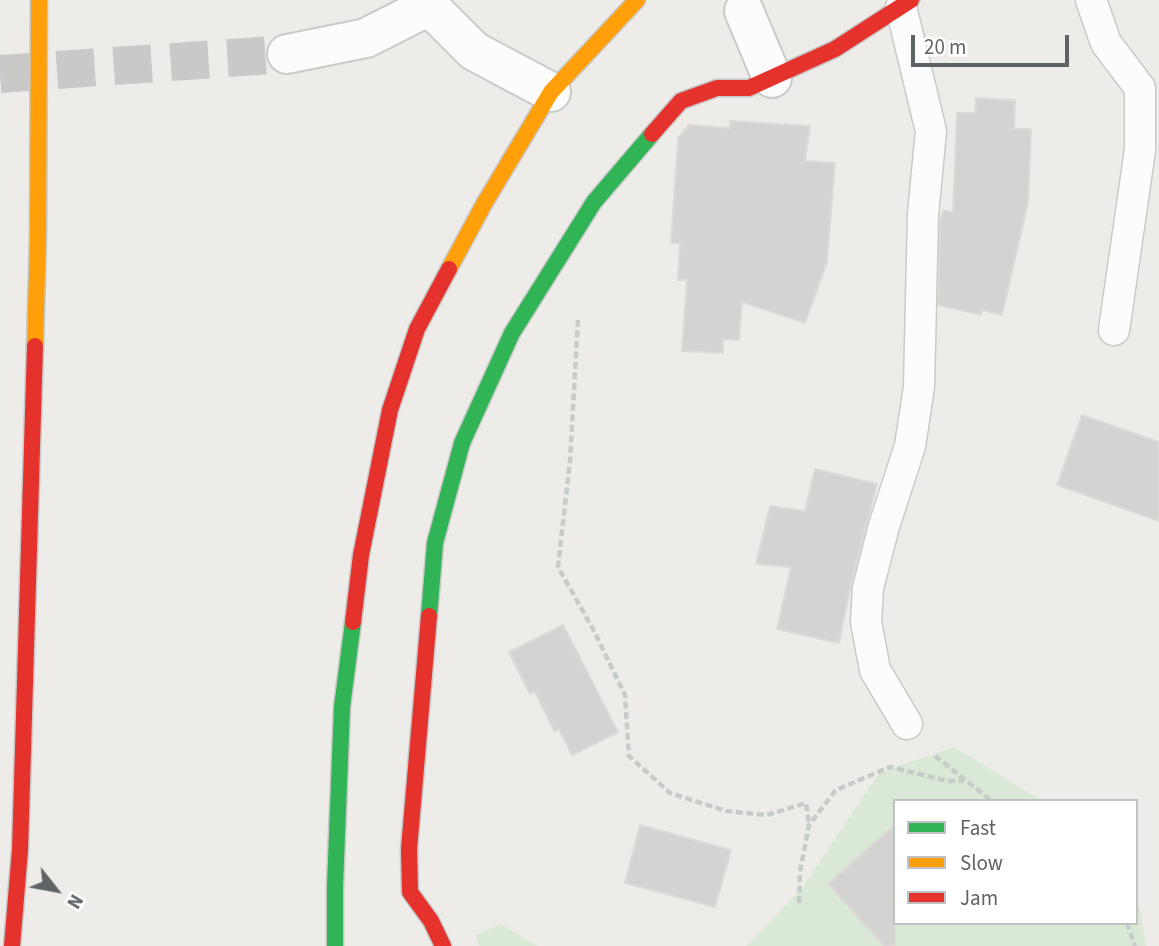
<!DOCTYPE html>
<html>
<head>
<meta charset="utf-8">
<style>
	body { margin:0 }
	#map { position:relative; width:1159px; height:946px; overflow:hidden; background:#edece9; font-family:"Source Sans 3",sans-serif }
	canvas { display:block }
	.legend { position:absolute; left:893px; top:799px; width:245px; height:126px; box-sizing:border-box; background:#fff; border:2px solid #bfc1c2; margin:0; padding:9px 12px; list-style:none; font-size:21px; color:#5e6366 }
	.legend li { display:flex; align-items:center; gap:14px; height:35px }
	.legend b { width:35px; border:2px solid #bfc1c2 }
	.north { position:absolute; left:21px; top:855px; width:70px; height:70px; -webkit-text-stroke:5px #fff; paint-order:stroke; rotate:121deg; font-size:19px; font-weight:700; line-height:28px; text-align:center; color:#5e6366 }
	.north::after { content:''; display:block; margin:auto; width:24px; height:32px; background:#5e6366; clip-path:polygon(50% 0,100% 100%,50% 72%,0 100%) }
	.scale { position:absolute; left:911px; top:35px; width:158px; height:32px; box-sizing:border-box; border:4px solid #5e6366; border-top:0; padding-left:9px; font-size:21px; line-height:24px; white-space:nowrap; color:#5e6366; -webkit-text-stroke:5px #fff; paint-order:stroke }
</style>
</head>
<body>
<div id="map">
<canvas width="1159" height="946"></canvas>
<ul class="legend">
<li><b style="height:9px;background:#30b455"></b>Fast</li>
<li><b style="height:9px;background:#ff9f0a"></b>Slow</li>
<li><b style="height:9px;background:#e5322d"></b>Jam</li>
</ul>
<div class="north">N</div>
<div class="scale">20 m</div>
</div>
<script>
const c = document.querySelector('canvas').getContext('2d');
c.lineJoin = 'round';
function paint(path, color) {
  c.fillStyle = color;
  c.fill(path, 'evenodd');
}
function poly(rows) {
  const path = new Path2D();
  for (const r of rows) {
    path.moveTo(r[0], r[1]);
    for (let i = 2; i < r.length; i += 2) path.lineTo(r[i], r[i + 1]);
  }
  return path;
}
function strokePath(path, color, width, dash) {
  c.strokeStyle = color;
  c.lineWidth = width;
  c.lineCap = dash ? 'butt' : 'round';
  c.setLineDash(dash || []);
  c.stroke(path);
}
paint(poly([
	[954,747,1042,801,895,801,895,923,1136,923,1136,902,1140,908,1146,946,747,946,803,887,879,773],
	[501,924,537,946,479,946,476,935]
]), '#dae8d6');
const building = poly([
	[976,98,1015,100,1014,129,1031,129,1028,203,1002,315,982,310,981,315,938,305,940,223,943,210,953,212,957,113,975,113,976,98],
	[730,121,810,126,805,161,835,163,827,262,805,323,742,302,739,340,723,339,723,353,682,351,687,280,678,280,680,243,671,243,678,138,689,125,730,128,730,121],
	[1082,415,1159,442,1159,521,1057,485,1082,415],
	[815,469,877,484,851,584,839,643,777,629,791,567,756,564,770,506,805,511,815,469],
	[563,625,618,732,572,755,559,729,555,732,535,692,530,694,509,652,563,625],
	[895,824,895,946,884,946,828,884,895,824],
	[640,825,731,850,715,907,625,883,640,825]
]);
paint(building, '#d4d3d2');
strokePath(building, '#dcdbd8', 2);
strokePath(poly([
	[0,74,287,54]
]), '#c9cac8', 38, [38, 19]);
const lane = poly([
	[1091,0,1106,43,1140,88,1140,150,1114,330],
	[901,7,931,131,923,214,919,387,910,446,884,526,868,588,866,622,875,670,907,724]
]);
const street = poly([
	[426,0,429,6,474,51,551,92],
	[744,11,772,78],
	[287,54,366,38,429,6]
]);
const fast = poly([
	[429,616,435,543,462,443,512,333,594,202,652,134],
	[335,946,335,886,342,707,353,622]
]);
const slow = poly([
	[449,269,484,204,551,92,637,0],
	[35,346,38,237,39,0]
]);
const jam = poly([
	[652,134,681,101,717,88,749,88,835,49,911,0],
	[429,616,409,849,410,892,431,921,443,946],
	[353,622,361,555,390,410,417,329,449,269],
	[12,946,20,850,35,346]
]);
strokePath(lane, '#cacac9', 33);
strokePath(street, '#cacac9', 42);
strokePath(fast, '#c7c9c8', 19);
strokePath(slow, '#c7c9c8', 19);
strokePath(jam, '#c7c9c8', 19);
strokePath(poly([
	[578,320,570,461,558,567,593,629,625,695,629,756,670,793,726,811,767,815,806,803,809,825],
	[935,756,992,801],
	[799,903,800,872,809,825,836,790,890,767,948,781,964,781],
	[1127,923,1135,946]
]), '#c7ccc9', 4.5, [7, 3.5]);
strokePath(lane, '#fcfcfc', 30);
strokePath(street, '#fcfcfc', 38);
strokePath(fast, '#30b455', 16);
strokePath(slow, '#ff9f0a', 16);
strokePath(jam, '#e5322d', 16);
</script>
</body>
</html>
